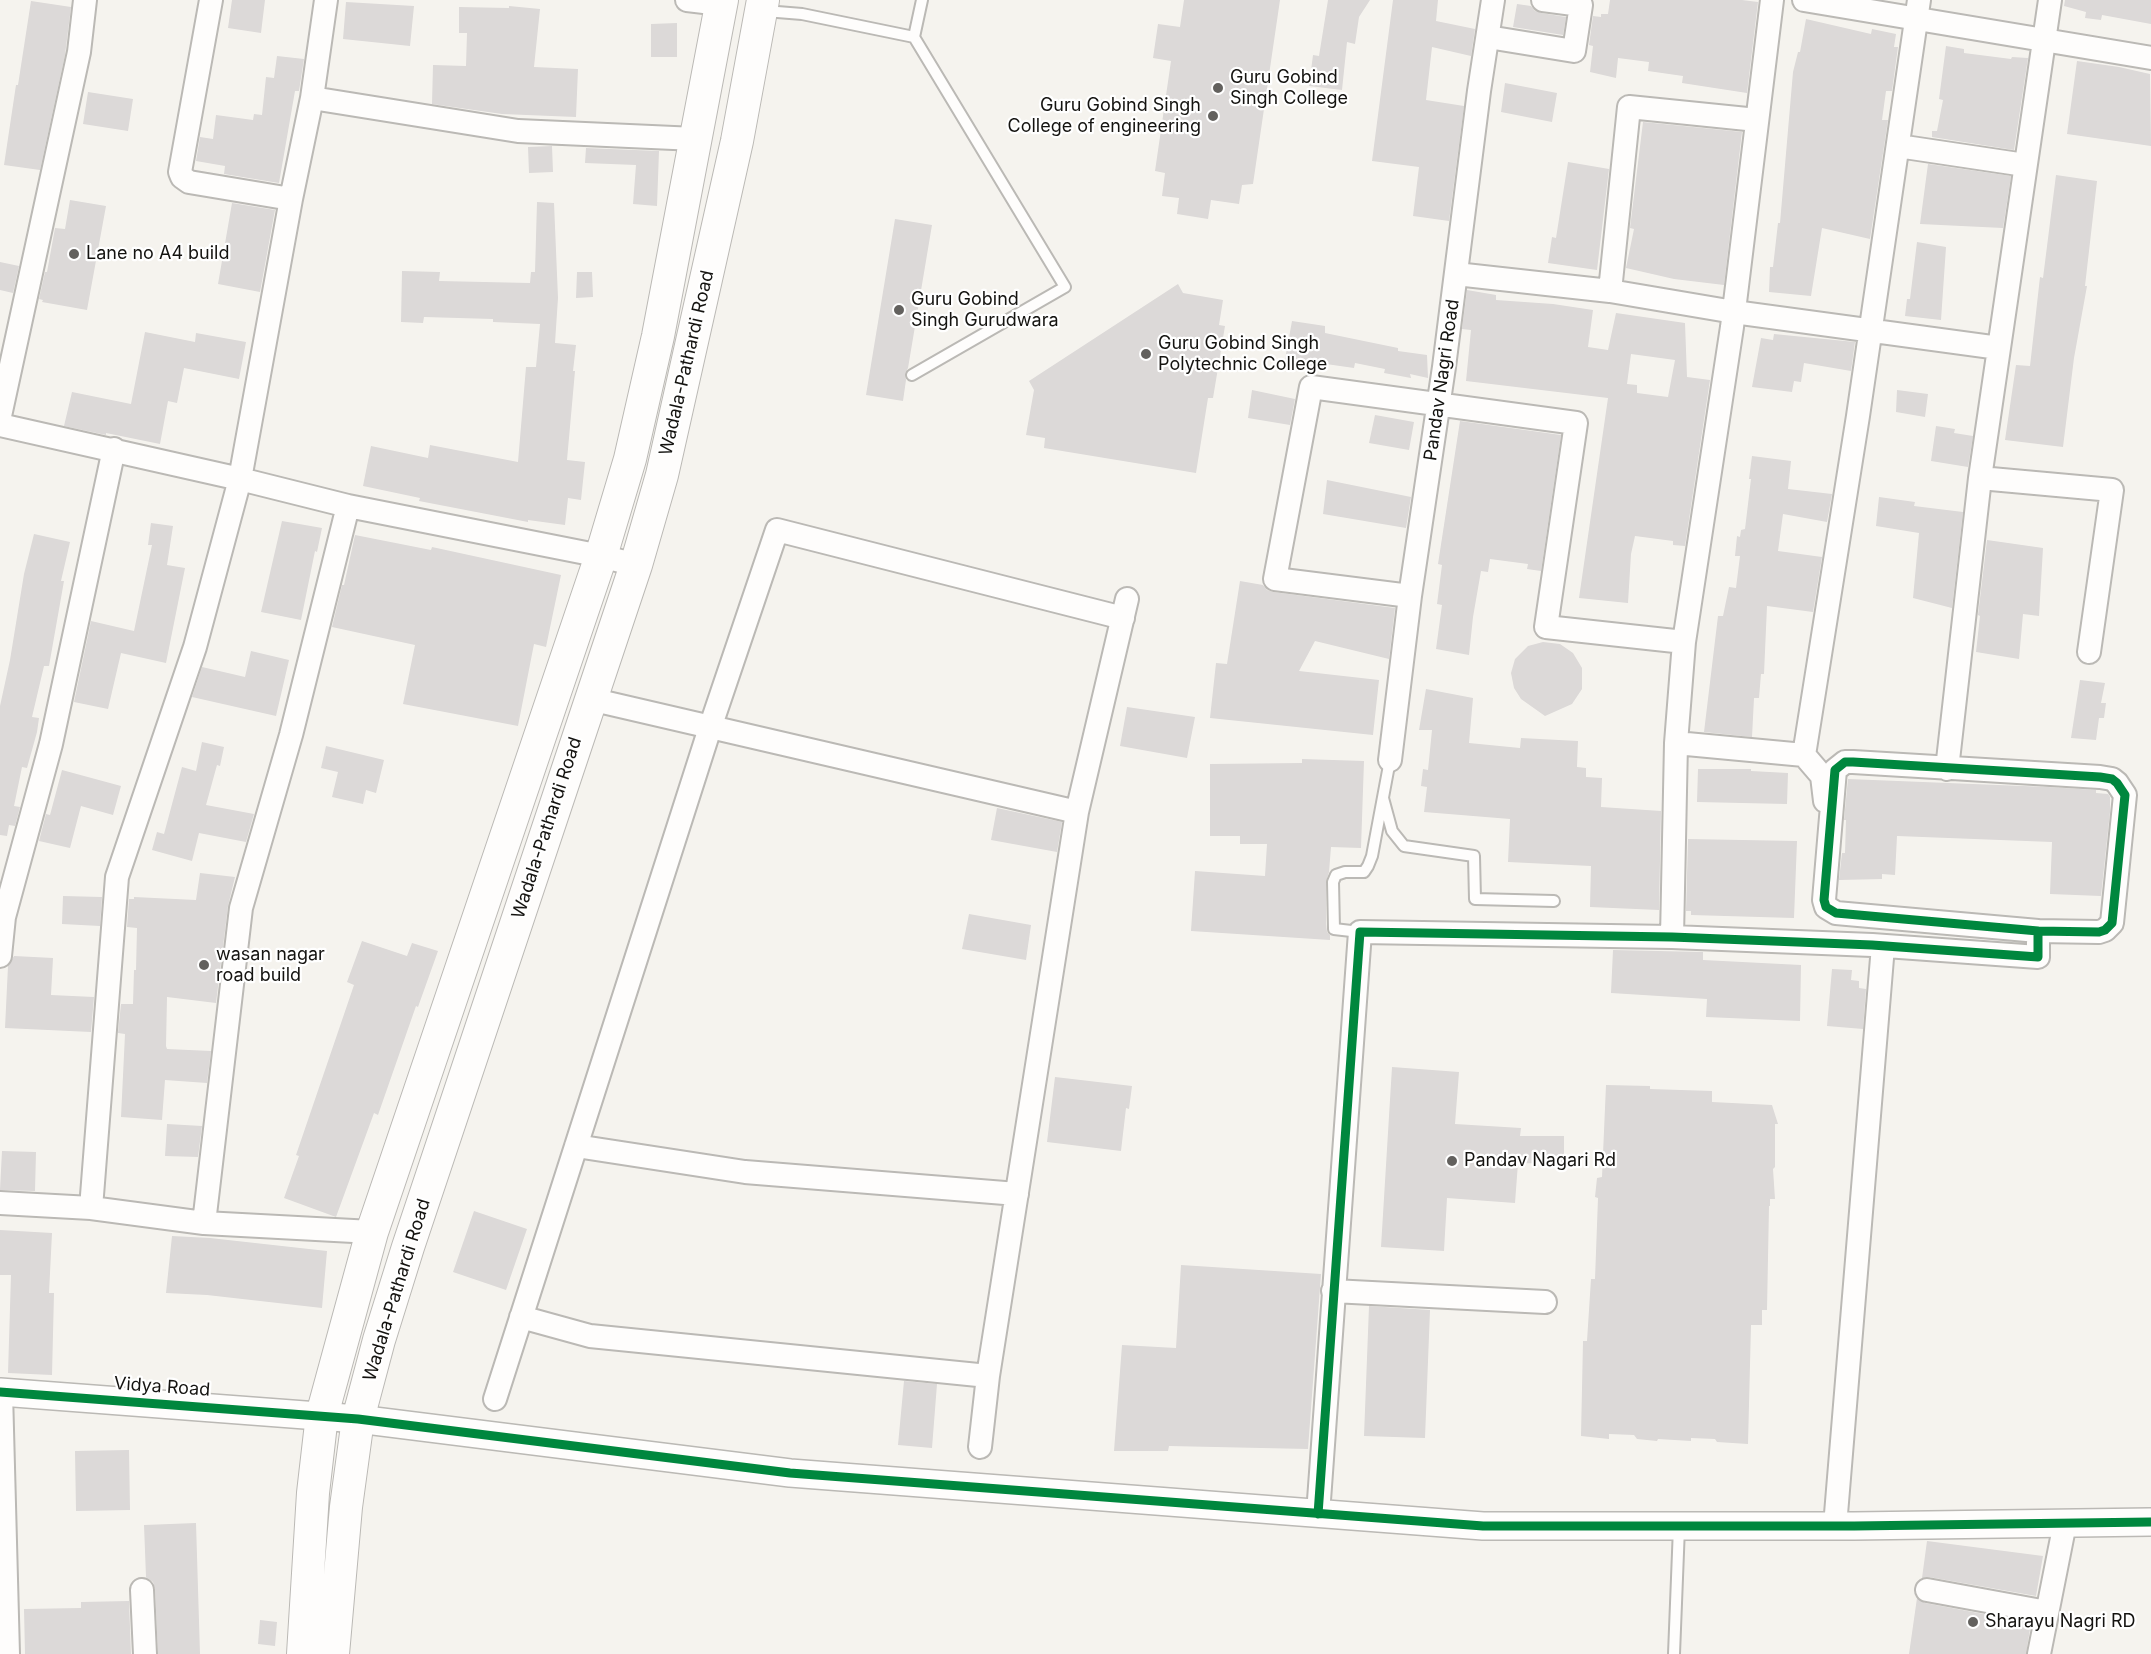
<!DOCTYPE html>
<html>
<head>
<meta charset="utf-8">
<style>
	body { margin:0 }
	canvas { display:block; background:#f5f3ee }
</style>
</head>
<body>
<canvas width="2151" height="1654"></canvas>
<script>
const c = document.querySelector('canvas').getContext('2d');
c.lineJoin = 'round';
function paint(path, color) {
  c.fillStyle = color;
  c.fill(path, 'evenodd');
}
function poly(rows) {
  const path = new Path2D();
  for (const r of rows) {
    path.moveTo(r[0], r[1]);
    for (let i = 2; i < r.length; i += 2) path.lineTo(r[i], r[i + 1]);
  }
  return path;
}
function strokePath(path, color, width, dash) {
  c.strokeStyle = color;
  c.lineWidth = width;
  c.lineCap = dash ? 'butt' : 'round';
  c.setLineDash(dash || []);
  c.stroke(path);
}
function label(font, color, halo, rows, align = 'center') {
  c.font = font + ' Inter,sans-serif';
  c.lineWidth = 4.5;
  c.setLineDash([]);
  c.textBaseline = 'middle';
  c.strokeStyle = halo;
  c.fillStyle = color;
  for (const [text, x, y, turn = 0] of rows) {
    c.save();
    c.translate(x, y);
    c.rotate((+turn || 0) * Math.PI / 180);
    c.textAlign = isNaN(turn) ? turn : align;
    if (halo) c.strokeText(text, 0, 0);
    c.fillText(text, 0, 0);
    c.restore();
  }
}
paint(poly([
	[232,0,265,0,261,33,228,28],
	[1184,0,1280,0,1253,184,1242,185,1239,204,1211,200,1208,219,1177,214,1179,198,1162,196,1165,173,1155,171,1171,61,1153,58,1158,24,1180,27],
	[1328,0,1370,0,1359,17,1355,44,1347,42,1342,90,1309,86,1313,55,1319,56],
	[1393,0,1438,0,1436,21,1475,29,1471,56,1432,47,1426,100,1464,106,1449,221,1413,216,1419,167,1372,161],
	[1610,0,1742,0,1758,2,1747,93,1682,83,1683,76,1648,71,1649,62,1618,58,1616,78,1590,72,1593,46,1589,45,1593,16,1601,17,1601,14,1608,14],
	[2065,0,2151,0,2151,24,2102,15,2101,20,2085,18,2086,12,2064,6],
	[31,1,71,7,65,55,40,170,4,165,16,85,18,85],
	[346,2,414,6,410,46,343,39],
	[1517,4,1531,6,1535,11,1541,13,1566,17,1563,35,1513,27],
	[509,6,540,9,534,67,578,69,576,117,502,114,432,104,433,65,466,66,467,33,459,33,459,7,509,8],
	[1806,19,1871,34,1872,29,1896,34,1894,47,1898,47,1892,91,1886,91,1882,120,1888,120,1870,239,1822,228,1811,296,1769,292,1770,267,1773,267,1778,223,1780,223,1793,72,1798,52,1800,52],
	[677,23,677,57,651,57,651,24],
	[1946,46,1964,49,1964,53,2011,59,2012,57,2028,58,2014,150,1932,137,1932,131,1937,131,1943,100,1939,99],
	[277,56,304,59,299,91,295,91,279,183,224,174,225,166,196,161,200,137,213,139,216,115,253,120,254,114,262,115,266,77,274,78],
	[2077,61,2119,67,2150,74,2151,146,2067,134],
	[1505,83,1557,93,1552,122,1501,112],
	[88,92,133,99,128,131,83,124],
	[1643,122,1742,132,1724,285,1674,279,1626,268,1634,229,1630,228],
	[552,146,553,172,529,173,528,147],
	[586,148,659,151,657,206,633,204,636,165,585,163],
	[1568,162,1609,169,1597,270,1548,263,1552,237,1556,238],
	[1928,164,2011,176,2003,228,1920,224],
	[2056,175,2097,181,2085,286,2087,286,2074,358,2063,447,2005,440,2016,365,2030,366,2040,277,2043,278],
	[70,200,106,206,87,310,42,302,43,300,39,299,45,272,47,272,55,228,65,229],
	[537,202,554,203,558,298,555,343,576,345,573,371,575,371,567,460,585,462,581,500,568,498,565,525,528,520,528,522,419,501,420,498,363,486,371,446,428,458,430,445,518,462,526,367,536,367,540,324,493,322,493,319,424,317,423,323,401,322,402,271,440,272,439,281,530,283,531,272,535,272],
	[232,203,275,210,260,292,218,284],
	[895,219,932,225,908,368,905,374,906,380,903,401,866,395],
	[1917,242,1946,247,1941,320,1905,316,1907,299,1910,299],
	[0,262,19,266,13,293,0,290],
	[577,272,592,272,593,297,576,298],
	[1178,284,1183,293,1223,300,1219,325,1225,326,1213,398,1208,398,1196,473,1044,448,1045,438,1026,435,1034,390,1029,381],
	[1467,290,1496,295,1496,300,1553,304,1593,310,1588,347,1608,350,1616,313,1685,323,1687,377,1710,380,1685,546,1673,545,1673,541,1635,536,1631,554,1628,603,1579,598,1608,398,1466,381,1471,330,1462,329],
	[1631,354,1675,360,1668,397,1637,393,1637,385,1627,384],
	[1292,321,1325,326,1325,333,1398,348,1398,351,1427,355,1428,378,1410,374,1411,378,1384,373,1385,369,1355,363,1354,368,1319,363,1311,371,1284,365],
	[145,332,195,342,196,333,246,342,239,379,184,368,177,403,168,401,160,444,106,433,106,435,64,426,72,392,131,404],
	[1774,334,1855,342,1851,371,1804,363,1801,382,1794,381,1792,392,1752,387,1761,338,1773,340],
	[1252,390,1295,399,1290,425,1248,418],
	[1897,390,1928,394,1925,417,1896,412],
	[1375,415,1414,422,1409,450,1369,443],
	[1460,421,1561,435,1541,571,1527,569,1528,564,1490,559,1488,572,1481,571,1473,617,1469,655,1436,649,1442,605,1437,604,1442,565,1438,564],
	[1936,426,1955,429,1954,433,1973,436,1968,467,1931,461],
	[1752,456,1791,461,1788,489,1832,494,1827,522,1783,514,1778,551,1822,557,1813,612,1767,606,1764,674,1761,674,1759,698,1754,698,1752,737,1704,732,1718,616,1723,616,1729,587,1736,588,1740,556,1735,556,1737,536,1740,537,1741,530,1745,529,1751,479,1749,479],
	[1327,480,1411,497,1406,528,1323,514],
	[1879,497,1915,502,1914,506,1963,512,1952,608,1913,598,1919,533,1876,526],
	[282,521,322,528,317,552,315,551,301,620,261,612],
	[151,523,173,526,167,565,185,568,166,663,121,653,108,709,74,702,91,621,134,631,152,545,148,545],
	[34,534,70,542,61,581,64,581,49,666,44,666,32,717,39,718,37,732,27,768,22,767,14,806,20,807,15,826,9,825,7,836,0,835,0,706,10,660,24,574],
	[355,535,431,550,432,547,561,575,546,647,534,644,518,726,403,704,415,645,332,627,342,585,344,585],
	[1987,540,2043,548,2039,616,2023,614,2019,659,1976,652,1980,616,1978,615],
	[1240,581,1263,585,1267,590,1273,592,1395,608,1389,659,1315,641,1299,671,1379,680,1373,735,1210,718,1216,663,1227,664],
	[1543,642,1560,644,1573,653,1582,668,1582,689,1572,704,1545,716,1521,699,1514,688,1511,673,1515,659,1528,646],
	[251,651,289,660,276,716,192,697,202,667,245,677],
	[2080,680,2105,683,2101,703,2106,703,2104,718,2099,718,2096,740,2071,738],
	[1426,689,1473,698,1469,743,1520,748,1521,738,1578,741,1577,767,1586,768,1586,777,1602,778,1601,807,1661,811,1659,910,1590,907,1591,866,1508,862,1510,819,1424,812,1427,787,1421,786,1423,769,1428,770,1432,730,1419,730],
	[1127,707,1195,717,1187,758,1120,746],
	[202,742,224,747,220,766,217,765,206,805,254,814,246,842,199,833,192,861,152,850,157,832,164,834,182,767,196,771],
	[326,746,384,760,376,793,366,790,363,804,332,797,338,772,321,768],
	[1302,759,1364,761,1361,848,1331,847,1329,872,1326,882,1326,924,1327,932,1330,935,1330,940,1191,931,1195,871,1265,876,1267,844,1240,844,1240,836,1210,836,1210,764,1302,763],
	[1698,769,1751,769,1751,771,1788,773,1787,804,1697,802],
	[62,770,121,786,113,815,81,806,70,848,39,841,46,814,50,815],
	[1848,779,2048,787,2096,790,2096,793,2108,794,2110,797,2110,812,2101,896,2050,894,2052,842,1897,836,1895,875,1882,874,1882,879,1839,880,1842,853,1845,853,1846,820,1844,820],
	[997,808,1062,822,1057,852,991,840],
	[1688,839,1797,841,1794,918,1691,915,1691,911,1686,911],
	[200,873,235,877,228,906,216,1003,167,997,166,1046,167,1049,211,1051,207,1083,165,1080,162,1120,121,1117,125,1034,118,1033,121,1004,133,1004,134,970,136,970,137,928,127,927,129,899,134,899,134,897,196,900],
	[63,896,102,897,100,926,62,924],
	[969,914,1031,925,1026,960,962,949],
	[362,941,407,956,412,943,438,951,418,1007,416,1006,378,1115,374,1113,336,1217,284,1198,299,1156,296,1155,354,985,347,982],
	[1613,950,1703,952,1703,960,1801,965,1800,1021,1706,1017,1707,999,1611,993],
	[14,956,53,958,51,995,94,997,91,1032,5,1028,8,966],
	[1832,969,1852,970,1851,980,1859,981,1859,988,1866,989,1863,1029,1827,1026],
	[1392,1067,1459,1072,1455,1124,1521,1128,1520,1136,1564,1136,1564,1164,1518,1163,1515,1203,1447,1198,1444,1251,1381,1247],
	[1055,1077,1132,1086,1129,1109,1126,1108,1121,1151,1047,1142],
	[1606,1085,1650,1086,1650,1089,1712,1091,1712,1102,1772,1105,1778,1124,1775,1124,1775,1167,1773,1169,1775,1199,1770,1199,1770,1206,1769,1206,1767,1310,1762,1310,1762,1325,1751,1325,1748,1444,1717,1442,1715,1439,1691,1438,1691,1441,1658,1439,1657,1441,1637,1439,1634,1435,1609,1434,1609,1439,1581,1436,1583,1341,1587,1341,1591,1279,1595,1279,1598,1198,1595,1197,1597,1178,1602,1177],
	[167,1124,202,1126,198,1157,165,1156],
	[2,1151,36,1152,35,1191,0,1190],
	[474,1211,527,1229,506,1290,453,1272],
	[0,1230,52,1233,49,1293,54,1293,52,1375,8,1373,11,1275,0,1275],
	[172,1236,210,1238,327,1251,322,1308,207,1295,166,1293],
	[1181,1265,1321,1274,1308,1449,1169,1446,1168,1451,1114,1451,1122,1345,1176,1348],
	[1369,1306,1430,1310,1425,1438,1364,1436],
	[904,1381,937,1384,932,1448,898,1445],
	[129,1450,130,1510,76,1511,75,1451],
	[196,1523,200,1654,158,1654,155,1589,153,1582,146,1577,144,1525],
	[1927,1541,2043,1556,2036,1596,1929,1577,1922,1578],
	[1917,1598,1925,1603,2031,1623,2026,1654,1909,1654],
	[129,1601,131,1654,25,1654,24,1609,81,1608,81,1602],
	[260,1620,277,1622,275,1646,258,1644]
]), '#dcd9d8');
const service = poly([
	[765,11,802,14,914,37,1065,287,912,375],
	[914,37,922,0],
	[1383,798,1392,831,1404,846,1474,856,1475,899,1554,901],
	[1360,932,1334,929,1333,882,1336,875,1345,872,1364,872,1368,866,1372,856,1390,760],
	[1674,1654,1679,1527]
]);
const minor = poly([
	[211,0,180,172,182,177,189,182,291,199],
	[687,0,721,4],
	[1804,0,2151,58],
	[1488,37,1574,51,1581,5,1543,0],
	[312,98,518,131,696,139],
	[1898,146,2025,165],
	[1456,274,1610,291,1734,312,1999,348],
	[1610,291,1629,107,1757,120],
	[0,416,79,52,85,0],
	[0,425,240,479,348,506,601,556,636,565],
	[1980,478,2112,490,2089,652],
	[1410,596,1275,579,1311,387,1576,423,1546,627,1684,642],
	[590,699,1077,812],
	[1676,743,1804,755,1822,776,1825,801],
	[1804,755,1858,416,1919,0],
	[1390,760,1410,596,1444,367,1479,91,1493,0],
	[1947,769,1980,478,2050,0],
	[1672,937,1676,743,1684,642,1732,327,1772,0],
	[0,956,4,917,51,744,114,449],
	[576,1146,745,1172,1017,1194],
	[0,1203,91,1208,204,1223,372,1232],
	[91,1208,117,877,195,647,240,479,291,199,312,98,326,0],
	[204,1223,241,908,291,735,348,506],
	[1333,1291,1545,1302],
	[521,1317,590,1336,988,1376],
	[1,1392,8,1654],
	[495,1399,710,728,777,530,1123,618],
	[980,1447,988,1376,1077,812,1127,599],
	[1318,1514,1360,932,1672,937,1872,945,2038,957,2038,931,1836,913,1826,907,1824,900,1835,770,1845,762,1853,762,2100,777,2112,779,2117,783,2125,795,2112,923,2105,930,2099,932,2038,931],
	[1835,1526,1883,946],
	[142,1590,145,1654],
	[1927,1590,2047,1612],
	[2039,1654,2065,1523]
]);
const tertiary = poly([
	[0,1392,358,1419,790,1473,1483,1526,1854,1526,2151,1522]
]);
const secondary = poly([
	[303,1654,313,1493,322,1415,372,1232,601,556,630,459,658,336,722,0],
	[333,1654,346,1507,358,1419,379,1340,408,1247,636,565,662,475,737,141,763,0]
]);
strokePath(service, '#bbb9b5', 14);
strokePath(minor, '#bbb9b5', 26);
strokePath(tertiary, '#bbb9b5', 30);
strokePath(secondary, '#bbb9b5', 34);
strokePath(service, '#fefdfc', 10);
strokePath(minor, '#fefdfc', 22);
strokePath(tertiary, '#fefdfc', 27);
strokePath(secondary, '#fefdfc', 32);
strokePath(poly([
	[0,1392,358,1419,790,1473,1483,1526,1854,1526,2151,1522],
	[1318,1514,1360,932,1672,937,1872,945,2038,957,2038,931,1836,913,1826,907,1824,900,1835,770,1845,762,1853,762,2100,777,2112,779,2117,783,2125,795,2112,923,2105,930,2099,932,2038,931]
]), '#00873e', 9);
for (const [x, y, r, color] of [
	[1218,88,6,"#63615e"],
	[1213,116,6,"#63615e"],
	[74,254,6,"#63615e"],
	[899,310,6,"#63615e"],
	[1146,354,6,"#63615e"],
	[204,965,6,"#63615e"],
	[1452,1161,6,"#63615e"],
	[1973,1622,6,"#63615e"]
]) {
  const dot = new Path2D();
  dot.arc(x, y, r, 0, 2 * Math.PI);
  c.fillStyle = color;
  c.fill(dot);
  strokePath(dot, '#fff', 2);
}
label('18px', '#141310', '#fff', [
	["Guru Gobind",1230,78],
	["Singh College",1230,99],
	["Guru Gobind Singh",1201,106,"right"],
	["College of engineering",1201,127,"right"],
	["Lane no A4 build",86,254],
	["Guru Gobind",911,300],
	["Singh Gurudwara",911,321],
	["Guru Gobind Singh",1158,344],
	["Polytechnic College",1158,365],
	["wasan nagar",216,955],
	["road build",216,976],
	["Pandav Nagari Rd",1464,1161],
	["Sharayu Nagri RD",1985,1622]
], 'left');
label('18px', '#141310', '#fff', [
	["Wadala-Pathardi Road",687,363,-77],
	["Pandav Nagri Road",1442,380,-82],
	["Wadala-Pathardi Road",547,828,-72],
	["Wadala-Pathardi Road",397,1290,-73],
	["Vidya Road",162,1387,4]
]);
</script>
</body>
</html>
